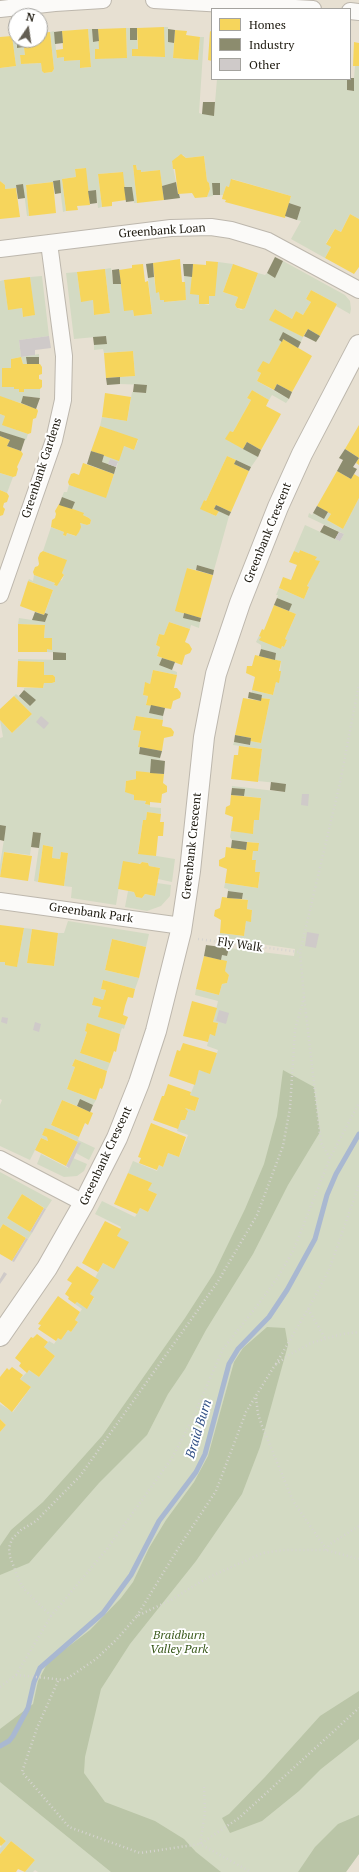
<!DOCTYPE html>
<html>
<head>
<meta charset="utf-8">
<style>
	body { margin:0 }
	#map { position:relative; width:359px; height:1872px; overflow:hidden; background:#e7e0d2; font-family:"PT Serif",serif }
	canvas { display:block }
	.legend { position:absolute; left:211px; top:8px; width:140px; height:72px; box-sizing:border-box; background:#fff; border:1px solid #a4a39f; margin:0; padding:5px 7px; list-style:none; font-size:12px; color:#1c180e }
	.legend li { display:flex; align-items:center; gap:8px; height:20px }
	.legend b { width:20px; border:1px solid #a4a39f }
	.north { position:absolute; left:8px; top:8px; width:40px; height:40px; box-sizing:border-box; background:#fff; border:1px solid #a4a39f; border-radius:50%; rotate:13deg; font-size:11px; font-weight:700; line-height:16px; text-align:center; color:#1c180e }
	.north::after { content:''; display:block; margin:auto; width:14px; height:18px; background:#635e53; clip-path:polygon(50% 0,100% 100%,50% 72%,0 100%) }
</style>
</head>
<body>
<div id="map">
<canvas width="359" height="1872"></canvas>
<ul class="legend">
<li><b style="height:11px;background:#f6d55c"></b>Homes</li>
<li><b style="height:11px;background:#8c8c6e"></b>Industry</li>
<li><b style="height:11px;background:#cfcac9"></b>Other</li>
</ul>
<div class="north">N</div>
</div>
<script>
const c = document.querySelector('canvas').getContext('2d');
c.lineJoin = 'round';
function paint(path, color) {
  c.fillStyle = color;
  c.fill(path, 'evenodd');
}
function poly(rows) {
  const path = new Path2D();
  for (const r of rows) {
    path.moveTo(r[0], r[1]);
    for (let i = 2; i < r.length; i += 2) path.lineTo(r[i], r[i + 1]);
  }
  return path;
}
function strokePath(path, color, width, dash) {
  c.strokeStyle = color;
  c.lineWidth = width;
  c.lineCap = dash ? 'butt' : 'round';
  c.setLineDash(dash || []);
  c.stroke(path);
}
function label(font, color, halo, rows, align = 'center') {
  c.font = font + ' "PT Serif",serif';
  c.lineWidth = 4;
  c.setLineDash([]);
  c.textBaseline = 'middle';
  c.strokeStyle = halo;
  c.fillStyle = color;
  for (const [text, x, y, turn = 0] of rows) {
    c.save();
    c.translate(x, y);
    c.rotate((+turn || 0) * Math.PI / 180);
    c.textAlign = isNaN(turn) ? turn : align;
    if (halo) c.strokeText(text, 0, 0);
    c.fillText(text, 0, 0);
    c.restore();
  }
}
paint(poly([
	[164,27,168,27,168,42,174,43,173,58,198,60,200,37,204,37,199,113,202,114,214,115,217,79,347,79,347,90,353,91,355,66,359,66,359,219,350,214,341,232,335,229,326,243,331,247,325,258,291,239,301,221,297,220,301,207,289,203,291,196,232,179,229,187,226,186,223,195,220,195,220,183,213,183,213,196,207,197,210,189,209,183,207,181,204,156,186,158,183,155,178,156,177,159,172,162,176,182,162,186,160,170,141,172,141,170,137,170,136,165,133,165,137,203,134,203,132,187,124,187,122,172,98,174,102,207,98,208,96,190,88,191,85,168,75,169,76,177,62,179,66,211,63,212,59,180,53,181,53,182,26,185,29,216,27,216,23,184,16,185,16,188,5,189,5,185,0,181,0,68,16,66,12,36,16,35,17,48,24,47,25,55,20,55,21,64,41,63,42,70,44,73,52,72,54,69,50,32,54,31,57,58,64,57,64,61,80,60,81,68,91,67,88,29,92,29,93,42,99,41,99,49,95,49,95,59,127,57,126,28,130,28,130,40,137,40,138,49,132,49,132,56,164,57],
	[283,261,345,295,350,301,351,309,350,314,336,306,337,304,311,290,306,299,311,302,303,315,296,311,292,319,275,309,270,320,303,337,301,342,283,333,279,340,282,342,269,364,257,371,261,373,257,381,289,399,286,403,272,395,269,400,252,390,247,398,251,400,233,432,230,431,226,439,258,457,251,467,227,456,206,501,204,500,201,509,216,516,219,511,229,516,214,570,197,565,196,570,187,568,183,617,200,622,199,628,191,625,190,629,169,622,164,635,159,634,156,645,160,647,157,656,162,658,159,665,177,672,177,675,153,670,150,684,145,683,143,695,148,696,146,704,151,705,150,713,163,716,163,720,136,716,133,730,141,731,138,747,140,747,139,754,160,758,160,760,151,759,150,773,136,771,136,779,126,781,125,791,134,795,134,800,146,801,145,804,150,805,150,807,161,808,161,814,147,812,146,820,143,820,138,853,175,859,172,882,158,879,160,868,149,866,148,863,142,862,121,875,116,905,71,898,72,887,64,886,68,853,61,852,60,859,52,858,53,847,43,845,38,882,34,881,41,833,33,832,30,855,4,852,0,877,0,865,6,826,0,825,0,738,3,737,0,720,12,733,32,714,14,696,16,694,30,706,35,700,24,690,24,688,43,688,44,683,52,683,55,682,55,677,53,675,44,675,44,662,18,661,18,659,66,660,66,653,47,652,47,649,52,649,44,638,45,625,18,624,19,618,45,622,48,615,45,613,53,590,28,581,29,579,33,581,34,575,55,583,54,585,57,586,59,581,62,580,64,575,62,573,66,560,43,551,51,527,64,532,63,535,66,536,67,533,75,536,79,532,80,523,87,525,90,524,91,520,89,518,83,515,83,513,72,509,75,502,62,497,64,492,67,492,69,485,106,497,118,463,110,459,108,464,102,462,104,455,124,446,134,450,138,440,100,426,102,417,127,421,132,392,146,393,147,385,120,384,120,377,135,376,133,351,104,353,103,349,94,350,94,345,107,343,106,336,74,339,66,273,77,272,81,301,93,300,94,315,110,313,105,269,111,268,113,284,121,284,133,310,134,316,152,314,148,278,154,277,156,292,159,292,160,300,164,300,165,302,186,300,184,276,192,277,199,295,199,303,209,305,209,296,218,262,233,264,223,292,238,297,235,305,237,308,241,310,245,308,258,273,265,275,267,273,275,277],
	[42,276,49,336,19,340,21,357,39,354,39,357,26,357,27,364,23,364,21,357,11,359,11,368,2,368,2,387,14,387,14,389,19,389,19,392,24,389,40,389,40,398,23,396,21,403,0,397,0,281,4,280,8,309,22,308,23,317,34,315,30,277],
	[0,414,5,416,3,425,28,434,26,440,0,431],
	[0,473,13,477,7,493,0,490],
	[359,498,359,1854,346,1872,38,1872,35,1870,33,1872,25,1872,35,1860,11,1841,0,1854,0,1848,6,1841,0,1836,0,1432,6,1425,0,1419,0,1404,13,1412,31,1387,20,1379,29,1370,39,1377,55,1356,44,1347,49,1341,54,1344,58,1338,61,1340,68,1330,71,1332,78,1322,75,1320,82,1309,75,1304,77,1302,87,1308,94,1298,90,1294,95,1278,103,1263,114,1269,117,1236,121,1227,95,1214,102,1201,135,1217,140,1208,148,1212,157,1194,148,1190,151,1183,128,1173,133,1161,157,1171,159,1165,163,1167,168,1153,179,1157,188,1135,177,1131,181,1120,185,1120,188,1112,185,1108,195,1111,199,1099,190,1095,193,1088,199,1070,210,1073,218,1050,207,1046,210,1034,215,1035,218,1023,213,1022,218,1001,195,995,196,989,219,995,222,984,227,983,229,975,225,971,221,960,222,955,227,956,229,948,294,956,295,949,219,938,220,933,244,936,246,921,251,921,252,910,247,909,248,900,242,899,243,893,228,891,228,889,224,888,225,883,258,888,260,873,255,872,256,860,252,860,253,851,258,851,259,843,232,840,230,837,231,831,253,833,254,820,259,820,261,798,244,796,244,789,232,788,232,786,284,792,286,784,258,781,262,749,233,745,234,742,249,745,250,741,261,743,270,699,261,698,262,695,252,693,252,690,273,695,276,682,279,682,281,661,275,660,276,653,261,649,261,645,256,642,259,636,261,637,260,639,281,649,282,646,284,647,287,640,285,639,296,614,289,611,291,604,277,598,278,595,276,595,279,588,304,599,309,587,307,586,319,562,315,560,316,557,300,550,299,553,294,551,305,525,340,541,344,534,308,517,309,513,312,515,313,513,324,519,328,512,331,514,327,520,343,529],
	[157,883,171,885,170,896,161,906,147,911,125,907,128,891,134,892,136,897,142,898,145,894,155,896],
	[68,921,149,934,146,947,112,939,105,970,139,978,135,989,103,980,101,989,106,990,103,1000,94,997,92,1005,101,1007,99,1017,125,1025,124,1029,122,1028,120,1034,87,1024,85,1031,87,1032,80,1053,110,1063,107,1071,75,1059,72,1066,75,1067,67,1089,96,1100,93,1105,80,1099,77,1106,62,1100,51,1125,79,1137,78,1140,95,1148,89,1160,76,1153,80,1143,53,1130,45,1129,42,1135,47,1137,48,1141,41,1138,30,1160,0,1146,0,1105,2,1100,0,1099,0,962,5,962,5,965,17,966,24,928,32,929,27,963,54,966,58,933,64,933],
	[41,1154,68,1168,73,1158,87,1164,84,1171,77,1176,64,1177,37,1164],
	[0,1172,52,1200,46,1209,22,1194,7,1218,32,1233,28,1239,3,1224,0,1229]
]), '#d3dac3');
paint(poly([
	[283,1070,314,1087,320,1132,288,1185,253,1254,206,1330,185,1369,168,1394,147,1435,99,1483,29,1563,0,1575,0,1546,11,1530,43,1502,102,1436,185,1318,214,1273,245,1209,264,1164,277,1116],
	[267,1327,285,1328,288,1345,260,1447,242,1494,196,1561,130,1644,101,1689,85,1757,84,1773,105,1802,155,1821,184,1839,196,1852,221,1872,111,1872,0,1782,0,1729,33,1704,38,1681,48,1662,90,1630,121,1598,133,1582,149,1548,166,1520,194,1482,208,1456,234,1362,243,1348],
	[359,1691,359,1739,321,1769,299,1791,262,1821,230,1833,222,1818,229,1814,265,1777,320,1716],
	[359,1815,359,1854,346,1872,298,1872,315,1847,338,1824]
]), '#bac5a7');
paint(poly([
	[164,27,165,57,132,56,132,49,138,49,137,28],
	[126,28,127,58,95,59,95,49,99,49,98,29],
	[88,29,91,67,80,68,80,60,64,61,64,57,57,58,56,50,63,49,62,31],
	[175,30,187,31,186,35,200,37,198,60,173,58],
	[210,31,212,32,212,61,208,60],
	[50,32,54,69,52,72,44,73,42,71,41,63,21,64,20,55,25,55,23,40,40,40,40,33],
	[12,36,16,66,0,68,0,37],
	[354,42,359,43,359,66,353,66],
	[181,154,186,158,204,156,207,181,209,183,210,189,207,197,195,198,192,193,178,194,175,169,173,169,172,161],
	[133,165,136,165,137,170,141,170,141,172,160,170,164,200,137,203],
	[86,168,90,205,77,206,78,210,66,211,62,179,76,177,75,169],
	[123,172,126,200,112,202,112,206,102,207,98,174],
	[231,179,291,196,285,218,225,202,226,200,222,199,223,195,226,186,229,187],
	[0,181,5,185,5,189,16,188,20,217,0,219],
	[53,182,56,213,29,216,26,185],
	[350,214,359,219,359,267,354,274,325,258,331,247,326,244,335,229,341,232],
	[180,259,182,282,185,282,186,300,164,302,164,300,160,300,159,292,156,293,153,263],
	[206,261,218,262,215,296,209,296,209,304,199,304,199,295,190,294,193,264,206,265],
	[143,264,145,282,148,281,152,314,134,316,133,310,124,311,119,270,132,268,132,265],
	[233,264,258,273,245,308,243,309,237,308,235,305,238,297,223,292],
	[105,269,110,313,94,315,93,300,81,302,77,272],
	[30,277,35,315,23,317,22,308,8,310,4,280],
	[311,290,337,304,320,336,308,329,303,337,269,320,275,309,292,319,296,311,303,315,311,302,306,299],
	[283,339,312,356,292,392,277,384,274,390,257,381,261,373,257,371,263,361,269,364],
	[133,351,135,376,106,378,104,353],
	[21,357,23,364,40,364,42,367,42,374,39,375,39,379,42,380,42,387,40,389,24,389,24,392,19,392,19,389,14,389,14,387,2,387,2,368,11,368,11,359],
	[252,390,269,400,266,406,281,414,261,450,247,442,243,449,225,439,230,431,233,432,251,400,247,398],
	[105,393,131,397,127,421,102,417],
	[0,396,37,409,38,411,36,418,33,419,31,433,28,434,2,425,5,416,0,414],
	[359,425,359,465,356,463,359,458,345,449],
	[100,426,138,439,134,450,124,446,119,461,91,451],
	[0,436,10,440,7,446,21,451,23,454,17,467,18,469,16,476,13,477,0,473],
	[227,456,236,460,234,464,249,471,231,512,216,505,214,509,219,511,216,516,200,509,204,500,206,501],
	[83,463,114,474,106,498,69,485,68,482,71,474,74,473,79,475],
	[337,471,351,479,354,474,359,477,359,498,343,529,327,520,331,514,317,506],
	[0,490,7,493,9,496,7,502,4,503,3,507,5,509,3,515,0,516],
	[59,504,84,513,83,515,89,518,91,520,90,524,87,525,80,523,81,527,79,532,76,536,67,533,66,536,63,535,64,532,51,527,52,520,55,518,56,514,55,511],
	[300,550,317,557,315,560,320,561,307,586,309,587,304,599,279,588,283,577,291,580,297,565,289,562,294,551,299,553],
	[43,551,67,560,62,573,64,575,57,586,54,585,55,583,34,575,33,572,35,567,38,566,39,564,38,558,40,553],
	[187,568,213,575,201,618,175,611],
	[28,581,53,590,44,615,20,606],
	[274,605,296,614,285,639,287,640,284,647,282,646,281,649,259,640,261,637,259,636,262,629,264,630],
	[169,622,190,629,185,642,189,644,192,649,190,653,185,655,182,665,157,656,160,647,156,645,159,634,164,635],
	[18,624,45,625,44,638,52,638,52,650,47,649,47,652,18,652],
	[255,655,281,661,279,671,281,671,279,683,276,682,273,695,252,690,255,677,246,673,247,666,252,666],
	[18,661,44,662,44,675,53,675,55,677,55,682,52,683,44,683,43,688,17,687],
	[153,670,177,675,174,688,177,688,181,693,180,698,173,701,171,709,146,705,148,696,143,695,145,682,150,684],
	[14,696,32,714,12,733,0,720,0,709],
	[243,698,261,701,261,698,270,699,261,743,250,741,251,738,235,735],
	[136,716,163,720,162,726,171,728,174,732,173,736,164,738,162,751,138,747,141,731,133,730],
	[239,746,262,749,258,782,231,779,234,755,238,755],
	[136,771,164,774,163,783,167,786,167,792,162,794,161,803,150,802,150,805,145,804,146,801,134,800,134,795,125,792,126,781,136,779],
	[231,795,261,798,259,820,254,820,253,834,231,831,233,817,225,814,226,807,230,805],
	[147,812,161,814,160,822,164,822,163,836,158,836,156,856,138,854,143,820,146,820],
	[247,842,259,843,258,851,253,851,252,860,256,860,255,872,260,872,258,888,225,883,227,869,219,866,219,860,225,857,226,847,246,850],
	[43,845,53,847,52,858,60,859,61,852,68,853,64,886,38,882],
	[4,852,32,856,28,881,0,877],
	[123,861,140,864,142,862,148,863,149,866,160,868,155,896,145,894,142,898,136,897,134,892,118,889],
	[222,897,248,900,247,909,252,910,251,922,246,921,244,936,220,933,221,920,214,916,215,910,220,908],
	[0,925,24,928,17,967,5,965,5,962,0,962],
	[32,929,58,933,54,966,27,963],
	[112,939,146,947,139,978,105,970],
	[204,956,227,961,225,971,229,975,227,983,222,984,219,995,196,989],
	[103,980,135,989,133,998,128,997,125,1006,123,1015,128,1017,125,1025,98,1017,101,1007,92,1005,94,997,103,1000,106,990,101,989],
	[192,1001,217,1008,213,1022,218,1023,215,1036,210,1034,208,1042,183,1036],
	[87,1023,120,1034,116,1052,114,1051,110,1063,80,1053,87,1032,85,1031],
	[183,1043,217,1053,210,1074,199,1070,195,1085,169,1076,177,1050,180,1051],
	[75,1059,107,1071,104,1084,102,1089,100,1088,96,1100,67,1089,75,1067,72,1066],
	[168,1084,191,1092,190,1095,199,1098,195,1111,185,1108,188,1111,185,1120,181,1120,178,1129,153,1120,162,1096,164,1096],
	[62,1100,93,1113,88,1125,85,1123,79,1137,51,1125],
	[151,1123,186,1137,179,1157,168,1153,163,1167,159,1165,157,1170,139,1163,141,1158,138,1157],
	[45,1128,53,1130,78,1142,66,1166,35,1150,41,1138,48,1141,47,1137,42,1135],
	[128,1173,152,1183,148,1190,157,1194,148,1212,140,1208,137,1214,114,1204],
	[22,1194,44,1208,30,1232,7,1218],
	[105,1221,121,1229,117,1236,129,1242,114,1269,103,1263,98,1272,82,1263],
	[3,1224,26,1238,12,1261,0,1254,0,1229],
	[77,1266,99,1280,90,1294,94,1297,87,1309,77,1302,75,1304,68,1299,69,1297,65,1294,72,1283,67,1280],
	[58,1296,80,1312,75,1320,78,1322,71,1332,68,1330,61,1340,58,1338,56,1341,38,1329,41,1325,38,1324],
	[37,1334,48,1342,44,1347,55,1356,39,1377,29,1370,27,1373,19,1366,21,1363,15,1358,31,1337,33,1338],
	[12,1367,23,1375,20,1379,31,1387,12,1412,0,1402,0,1377,7,1368,9,1370],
	[0,1419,6,1425,0,1432],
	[0,1836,6,1841,1,1846,0,1845],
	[11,1841,35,1860,25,1872,18,1869,16,1872,0,1872,0,1854]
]), '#f6d55c');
paint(poly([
	[130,28,137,28,137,40,130,40],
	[92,29,98,29,99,41,93,42],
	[168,29,175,30,174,43,168,42],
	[62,31,63,43,55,44,54,32],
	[17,40,23,40,24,47,17,48],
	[350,78,354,78,354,91,347,90,347,79],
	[203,102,215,102,214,116,202,114],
	[60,180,61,193,55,194,53,181],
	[176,182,178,194,179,194,180,198,164,200,162,186],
	[212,183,220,183,220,195,213,195],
	[23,184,25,198,18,199,16,185],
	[124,187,132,187,134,201,126,202],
	[96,190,97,203,90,204,88,191],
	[289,203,301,207,297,220,285,216],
	[275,257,283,261,275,278,267,273],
	[153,263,154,277,148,278,146,264],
	[183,264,193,264,192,277,184,276],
	[119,269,121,284,113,284,112,270],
	[308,329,320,336,316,342,304,336],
	[283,332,301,342,298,348,283,339,282,342,279,340],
	[106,336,107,344,94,345,93,337],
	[26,357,39,357,39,364,27,364],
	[120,377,120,384,107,385,106,378],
	[134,384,147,385,146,393,133,392],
	[277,384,292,392,289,399,274,390],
	[23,396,40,398,36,409,21,403],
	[0,431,25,439,21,451,7,446,10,440,0,436],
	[247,442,261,450,258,457,243,449],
	[345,449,359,458,353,467,357,469,351,479,337,471,343,460,339,458],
	[91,451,104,455,102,462,116,467,114,474,87,464],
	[236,460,251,467,249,471,234,464],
	[62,497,75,502,72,509,59,505],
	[216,505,231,512,229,516,214,509],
	[317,506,328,512,324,519,313,513],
	[324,525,339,532,335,539,320,532],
	[197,565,214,570,213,575,196,570],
	[277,598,292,604,289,611,274,605],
	[35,612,44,615,45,613,48,614,45,622,32,620],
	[184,613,201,618,200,622,183,618],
	[261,649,276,653,275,660,259,656],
	[53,652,66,653,66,660,53,660],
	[162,658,175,662,172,670,159,665],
	[24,690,36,700,30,706,19,696],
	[249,692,262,695,261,701,248,698],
	[151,705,165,708,163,716,149,713],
	[235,735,251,738,250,745,234,742],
	[140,747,162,751,160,758,139,754],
	[151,759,165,761,164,774,150,773],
	[271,782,286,784,285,792,270,790],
	[232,788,245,789,244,796,231,795],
	[0,825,6,826,4,841,0,840],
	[33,832,41,833,39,848,31,847],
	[232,840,247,842,246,850,231,848],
	[228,891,243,893,242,899,227,898],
	[206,945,229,948,227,956,222,955,221,960,204,956],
	[80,1099,93,1105,90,1112,77,1106]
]), '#8c8c6e');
strokePath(poly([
	[0,1746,9,1741,13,1736,28,1708,34,1682,40,1668,103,1613,131,1575,159,1521,196,1472,205,1454,229,1364,238,1349,269,1317,287,1290,315,1239,327,1195,336,1174,359,1134]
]), '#a9b8d1', 5);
paint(poly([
	[49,336,51,348,35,350,35,355,21,357,19,340],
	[110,459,118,462,116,467,108,464],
	[339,532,344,534,340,541,335,539],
	[41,716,49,723,44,729,36,722],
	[302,794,309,794,308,806,301,805],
	[307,932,319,934,316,948,305,946],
	[219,1010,229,1013,226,1024,216,1021],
	[2,1017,8,1018,7,1024,1,1022],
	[35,1022,41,1024,39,1032,33,1030],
	[78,1142,81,1143,69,1168,66,1166],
	[44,1208,46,1209,32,1233,30,1232],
	[26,1238,28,1239,14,1262,12,1261],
	[4,1272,7,1274,0,1284,0,1279]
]), '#cfcac9');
const minor = poly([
	[154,0,313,9],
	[0,9,55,3,103,0],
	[350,11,359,12],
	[0,249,171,228,211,227,231,230,268,241,359,290],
	[0,595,54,440,63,400,64,356,49,243],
	[0,901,182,926],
	[0,1159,84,1203]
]);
const tertiary = poly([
	[0,1336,47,1268,84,1203,117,1138,139,1083,156,1031,181,931,190,871,204,737,216,674,240,603,278,507,302,454,359,345]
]);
strokePath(minor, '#bdb7ad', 18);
strokePath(tertiary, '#bdb7ad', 22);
strokePath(poly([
	[198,939,300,952],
	[330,1158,321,1143,304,997,300,952,340,783,359,684],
	[308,1309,325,1338],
	[276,1364,308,1309,329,1270,359,1185],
	[256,1398,258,1414,262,1426,293,1501,326,1549],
	[326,1550,330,1544,359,1526],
	[51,1616,26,1591,21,1585,10,1557,9,1548,12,1539,21,1530,36,1521,80,1476,217,1283,257,1215,283,1146,290,1108,295,1030,304,997],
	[137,1616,179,1547,216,1491,246,1412,275,1365,289,1355,311,1343,342,1334,359,1332],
	[16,1675,65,1680,96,1659,117,1639,137,1616,171,1600,207,1578,263,1553,283,1550,326,1550,359,1559],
	[58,1681,37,1728,22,1772,69,1827,140,1853,200,1844,239,1818,359,1708],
	[0,1687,16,1675,51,1616,107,1549,172,1458,191,1422,223,1349,260,1302,278,1277,294,1249,330,1158,359,1103],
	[204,1787,205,1813,200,1844,251,1872]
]), '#d6d4d0', 2.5, [1, 3]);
strokePath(minor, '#fbfaf8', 16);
strokePath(tertiary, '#fbfaf8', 20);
label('12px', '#1c180e', '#fff', [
	["Greenbank Loan",162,231,-4],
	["Greenbank Gardens",42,468,-72],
	["Greenbank Crescent",268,533,-68],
	["Greenbank Crescent",192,846,-84],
	["Greenbank Park",91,913,8],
	["Fly Walk",240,945,8],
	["Greenbank Crescent",106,1156,-65]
]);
label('italic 12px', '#38581a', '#fff', [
	["Braidburn",179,1636],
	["Valley Park",179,1650]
]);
label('italic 13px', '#304f85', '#fff', [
	["Braid Burn",199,1429,-73]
]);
</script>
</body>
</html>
